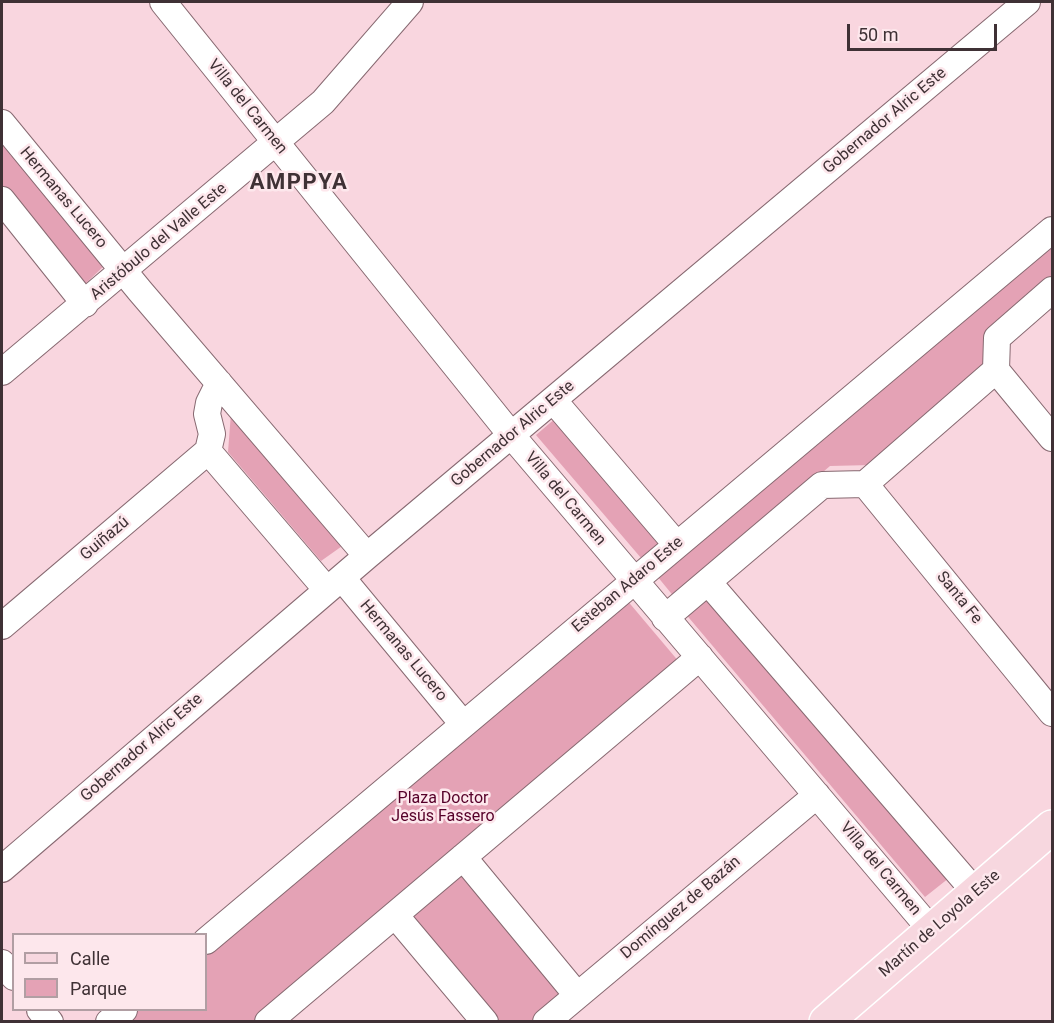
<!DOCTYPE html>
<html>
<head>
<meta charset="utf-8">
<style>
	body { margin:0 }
	#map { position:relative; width:1054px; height:1023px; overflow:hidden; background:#f9d6df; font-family:Roboto,sans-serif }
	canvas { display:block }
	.frame { position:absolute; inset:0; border:3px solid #3f3135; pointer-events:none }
	.legend { position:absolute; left:12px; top:933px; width:195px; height:78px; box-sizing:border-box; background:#fde7ec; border:2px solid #b19ea3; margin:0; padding:8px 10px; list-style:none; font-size:18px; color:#3f3135 }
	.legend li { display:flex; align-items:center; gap:12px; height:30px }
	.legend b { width:30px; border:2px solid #b19ea3 }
	.scale { position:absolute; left:847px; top:24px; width:150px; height:27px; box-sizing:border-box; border:3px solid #3f3135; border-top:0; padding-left:8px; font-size:18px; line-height:21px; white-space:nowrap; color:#3f3135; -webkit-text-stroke:4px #fde7ec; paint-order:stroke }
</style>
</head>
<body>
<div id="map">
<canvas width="1054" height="1023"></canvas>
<div class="frame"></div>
<ul class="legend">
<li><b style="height:8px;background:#f7d7df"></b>Calle</li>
<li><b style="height:16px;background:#e4a2b5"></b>Parque</li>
</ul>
<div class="scale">50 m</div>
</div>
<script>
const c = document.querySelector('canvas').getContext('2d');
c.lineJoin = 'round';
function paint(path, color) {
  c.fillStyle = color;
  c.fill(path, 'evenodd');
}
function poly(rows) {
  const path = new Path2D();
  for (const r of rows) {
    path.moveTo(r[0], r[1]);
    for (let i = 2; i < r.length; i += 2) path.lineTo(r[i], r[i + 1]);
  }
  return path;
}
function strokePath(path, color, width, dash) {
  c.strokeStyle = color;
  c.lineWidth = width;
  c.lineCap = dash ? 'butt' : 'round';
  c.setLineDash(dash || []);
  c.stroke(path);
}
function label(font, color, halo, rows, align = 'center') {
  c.font = font + ' Roboto,sans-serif';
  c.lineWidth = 5;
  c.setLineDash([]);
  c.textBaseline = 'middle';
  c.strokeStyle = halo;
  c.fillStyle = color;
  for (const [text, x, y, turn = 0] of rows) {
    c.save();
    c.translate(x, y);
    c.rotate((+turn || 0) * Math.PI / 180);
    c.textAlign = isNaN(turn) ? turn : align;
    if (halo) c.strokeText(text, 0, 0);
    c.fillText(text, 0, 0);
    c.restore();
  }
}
paint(poly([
	[2,132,106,264,83,286,2,186],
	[1052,241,1052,278,985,367,871,465,830,466,675,598,657,576],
	[231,413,345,544,321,561,228,452],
	[557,417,668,547,647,565,536,435],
	[707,593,949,878,925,897,684,612],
	[626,599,680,663,254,1021,124,1022,138,1010,206,1010,206,953],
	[466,869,569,993,536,1021,494,1021,408,917]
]), '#e4a2b5');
const minor = poly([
	[163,2,512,436,932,931],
	[2,123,140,291,367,556],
	[2,200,85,304],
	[996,370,1052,438],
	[2,372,323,102,410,2],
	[219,383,209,403,207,414,212,434,208,451,327,590],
	[554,401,676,544],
	[865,484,1052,713],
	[342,578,463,724],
	[708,582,976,893],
	[665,618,822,485,865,484,996,370,997,338,1052,290],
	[2,626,208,451],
	[463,857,577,995],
	[2,869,367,556,1027,2],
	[395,915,485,1022],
	[206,941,1052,230],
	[2,963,14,977],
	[40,1010,50,1022],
	[109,1022,124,1010],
	[268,1022,700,657],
	[546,1022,817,795]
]);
const major = poly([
	[826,1022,1052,827]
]);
strokePath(minor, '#876971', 28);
strokePath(major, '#fff', 36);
strokePath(minor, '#fff', 26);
strokePath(major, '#f7d7df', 33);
label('16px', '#3f3135', '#fde7ec', [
	["Villa del Carmen",247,107,51],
	["Gobernador Alric Este",885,121,-40],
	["Hermanas Lucero",63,198,50],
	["Aristóbulo del Valle Este",159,242,-40],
	["Gobernador Alric Este",513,434,-40],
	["Villa del Carmen",565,499,50],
	["Guiñazú",105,539,-40],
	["Esteban Adaro Este",628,585,-40],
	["Santa Fe",959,598,51],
	["Hermanas Lucero",403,651,50],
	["Gobernador Alric Este",142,748,-41],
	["Villa del Carmen",880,869,50],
	["Domínguez de Bazán",681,908,-40],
	["Martín de Loyola Este",940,924,-41]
]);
label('16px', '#560029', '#fde7ec', [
	["Plaza Doctor",443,799],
	["Jesús Fassero",443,817]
]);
c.letterSpacing = '1.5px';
label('bold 22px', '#3f3135', '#fde7ec', [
	["AMPPYA",299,183]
]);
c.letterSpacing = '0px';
</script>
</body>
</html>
